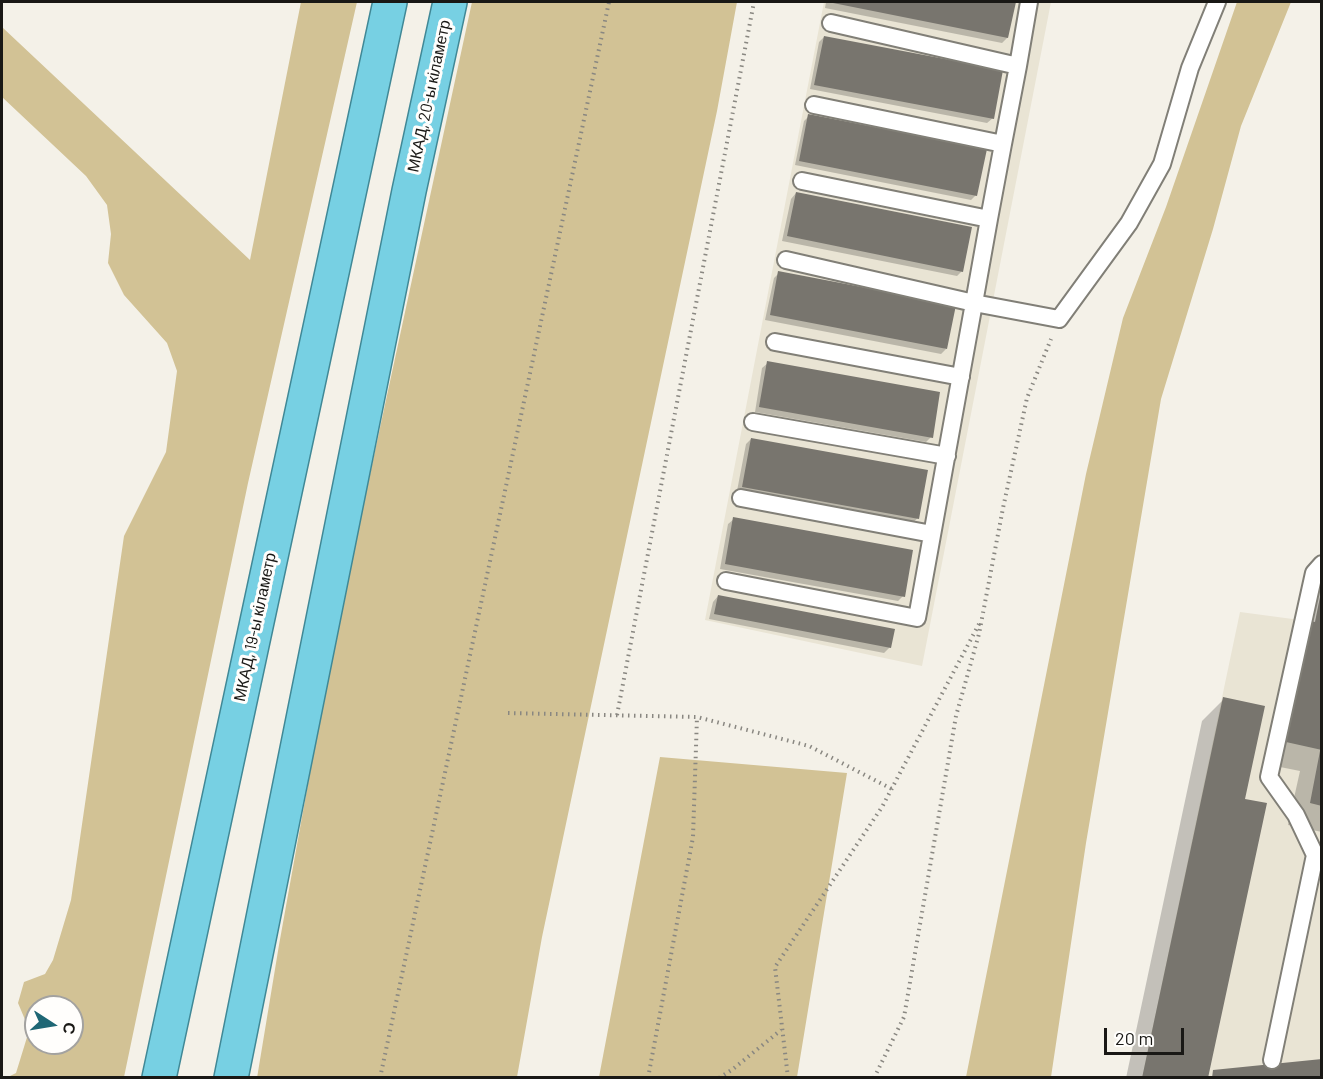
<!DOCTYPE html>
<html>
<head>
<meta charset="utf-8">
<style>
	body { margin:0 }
	#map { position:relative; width:1323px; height:1079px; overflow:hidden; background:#f4f1e8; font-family:Barlow,sans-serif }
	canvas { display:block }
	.frame { position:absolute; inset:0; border:3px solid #191815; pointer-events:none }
	.north { position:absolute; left:24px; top:995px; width:60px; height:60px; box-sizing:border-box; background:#fffefc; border:2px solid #a3a2a0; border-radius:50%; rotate:102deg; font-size:16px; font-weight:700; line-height:24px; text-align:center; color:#191815 }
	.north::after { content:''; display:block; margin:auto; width:21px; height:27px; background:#1f6775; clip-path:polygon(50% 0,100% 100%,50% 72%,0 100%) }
	.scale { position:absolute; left:1104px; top:1028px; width:80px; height:27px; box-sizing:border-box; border:3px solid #191815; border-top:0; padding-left:8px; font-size:18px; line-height:21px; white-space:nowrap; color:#191815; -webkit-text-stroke:4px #fffefc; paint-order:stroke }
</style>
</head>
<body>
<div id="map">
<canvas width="1323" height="1079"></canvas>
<div class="frame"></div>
<div class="north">С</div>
<div class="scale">20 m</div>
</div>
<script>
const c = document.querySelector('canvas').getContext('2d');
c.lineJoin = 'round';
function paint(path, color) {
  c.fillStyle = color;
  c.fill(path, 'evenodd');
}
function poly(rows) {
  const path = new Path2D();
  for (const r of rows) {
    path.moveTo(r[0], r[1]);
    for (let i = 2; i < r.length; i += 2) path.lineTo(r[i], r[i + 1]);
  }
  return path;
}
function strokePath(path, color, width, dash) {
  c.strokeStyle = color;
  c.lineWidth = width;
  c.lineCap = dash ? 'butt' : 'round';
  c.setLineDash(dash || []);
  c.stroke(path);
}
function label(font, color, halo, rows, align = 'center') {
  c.font = font + ' Barlow,sans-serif';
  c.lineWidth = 6;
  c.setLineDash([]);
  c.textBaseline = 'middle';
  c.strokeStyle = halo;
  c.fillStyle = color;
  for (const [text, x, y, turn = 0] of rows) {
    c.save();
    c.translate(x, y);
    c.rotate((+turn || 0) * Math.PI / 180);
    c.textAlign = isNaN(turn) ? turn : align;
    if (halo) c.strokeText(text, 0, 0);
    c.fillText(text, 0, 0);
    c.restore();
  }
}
paint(poly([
	[824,2,1051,2,922,666,705,620],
	[1321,593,1321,1077,1142,1078,1240,612,1315,622]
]), '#e9e4d4');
paint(poly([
	[301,2,357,2,248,483,124,1077,8,1077,16,1073,28,1034,26,1022,18,1003,24,982,45,974,53,960,71,900,124,536,166,452,177,371,167,343,124,295,108,263,111,234,107,205,86,176,2,97,2,27,250,260],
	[36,1007,72,1007,72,1043,36,1043],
	[472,2,737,2,717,111,542,937,517,1077,257,1078,279,945,332,650],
	[1237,2,1291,2,1241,126,1213,229,1161,399,1086,843,1051,1077,966,1077,1086,474,1123,318,1166,207],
	[660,757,847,773,797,1077,599,1077]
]), '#d2c295');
paint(poly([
	[826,2,1014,2,1007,38,1002,43,825,8],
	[824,37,993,118,987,123,810,89,819,42],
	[809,116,976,195,971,200,795,165,804,121],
	[796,193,962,271,957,276,782,241,791,199],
	[779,273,946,349,941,354,765,320,774,278],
	[768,363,931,437,926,442,755,412,762,368],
	[751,439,918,518,912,523,737,491,746,444],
	[734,519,903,596,898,601,720,569,728,524],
	[1322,590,1322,832,1288,825,1300,771,1265,764,1301,610],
	[718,596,890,647,884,653,709,619,713,602],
	[1224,699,1243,800,1207,1078,1126,1078,1202,721]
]), '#0003');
paint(poly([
	[828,2,1016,2,1008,38],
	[824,36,1003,70,994,119,814,85],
	[808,114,987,149,977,196,799,161],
	[796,192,972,227,963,272,787,236],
	[778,271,956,305,947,349,770,315],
	[767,361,940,392,933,438,759,407],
	[751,438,928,470,919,519,742,487],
	[733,517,913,550,905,597,725,564],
	[718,595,895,629,891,648,714,614],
	[1320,597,1322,597,1322,750,1286,742,1311,621,1315,622],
	[1223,697,1265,706,1245,799,1267,803,1208,1078,1142,1078],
	[1320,751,1322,752,1322,806,1310,803],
	[1322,1059,1322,1078,1212,1078,1213,1070]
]), '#78756e');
const service = poly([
	[831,23,1018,66,1029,2],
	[814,105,1003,144,989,219],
	[1003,144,1018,66],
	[786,260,974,303,989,219,802,181],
	[775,342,961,377],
	[753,422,947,456],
	[741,498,932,534],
	[726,581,917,618,974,303,1059,319,1129,223,1162,164,1190,68,1217,2],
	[1272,1060,1315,855,1296,815,1269,777,1314,573,1322,564]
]);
const trunk = poly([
	[159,1078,390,2],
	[231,1078,409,191,450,2]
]);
strokePath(service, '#817f77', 20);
strokePath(trunk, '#408896', 36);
strokePath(poly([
	[508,713,697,717,809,746,892,789],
	[617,715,754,2],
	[380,1078,609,2],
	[648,1078,693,837,697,717],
	[719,1078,733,1069,781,1030],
	[788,1078,775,967,882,807,979,624],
	[874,1078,904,1017,956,716,979,634,1003,508,1027,398,1051,339]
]), '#898781', 4, [1.5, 4.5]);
strokePath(service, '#fff', 16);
strokePath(trunk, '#77d0e3', 33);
label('16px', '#191815', '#fffefc', [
	["МКАД, 20-ы кіламетр",429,96,-78],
	["МКАД, 19-ы кіламетр",255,627,-78]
]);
</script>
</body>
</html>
